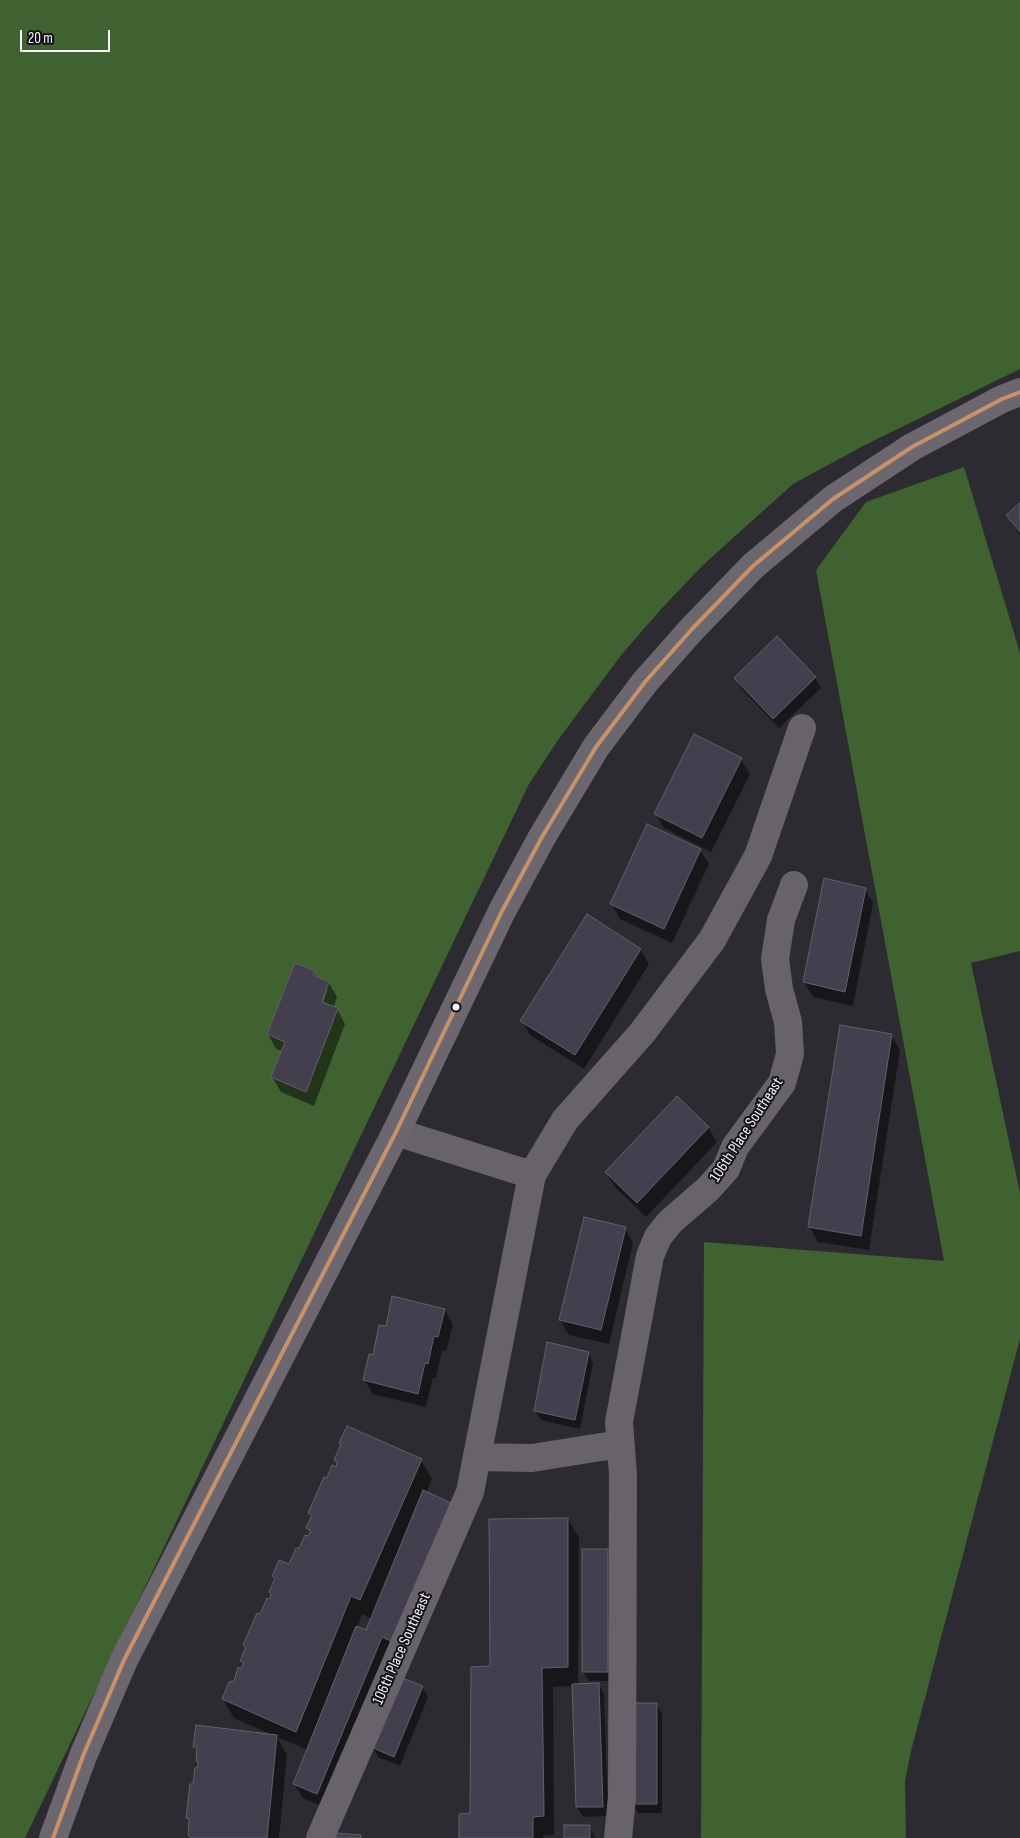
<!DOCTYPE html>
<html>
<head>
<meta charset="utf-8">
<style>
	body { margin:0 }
	#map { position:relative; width:1020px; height:1838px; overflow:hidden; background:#2c2b31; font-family:"Sofia Sans Condensed",sans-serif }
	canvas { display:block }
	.scale { position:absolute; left:20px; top:30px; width:90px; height:22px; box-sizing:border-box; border:2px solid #f4f3fb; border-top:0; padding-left:6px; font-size:15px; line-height:18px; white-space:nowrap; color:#f4f3fb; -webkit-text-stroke:4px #121117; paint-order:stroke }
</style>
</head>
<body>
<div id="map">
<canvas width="1020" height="1838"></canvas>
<div class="scale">20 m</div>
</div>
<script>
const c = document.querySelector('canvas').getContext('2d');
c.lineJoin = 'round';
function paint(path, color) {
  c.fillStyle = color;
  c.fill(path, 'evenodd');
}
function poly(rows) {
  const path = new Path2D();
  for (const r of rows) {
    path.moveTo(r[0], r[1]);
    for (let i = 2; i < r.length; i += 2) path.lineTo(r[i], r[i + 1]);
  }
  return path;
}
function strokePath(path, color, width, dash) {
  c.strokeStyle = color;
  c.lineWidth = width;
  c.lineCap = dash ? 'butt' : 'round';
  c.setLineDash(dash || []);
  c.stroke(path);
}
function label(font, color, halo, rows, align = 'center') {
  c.font = font + ' "Sofia Sans Condensed",sans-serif';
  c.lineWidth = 4;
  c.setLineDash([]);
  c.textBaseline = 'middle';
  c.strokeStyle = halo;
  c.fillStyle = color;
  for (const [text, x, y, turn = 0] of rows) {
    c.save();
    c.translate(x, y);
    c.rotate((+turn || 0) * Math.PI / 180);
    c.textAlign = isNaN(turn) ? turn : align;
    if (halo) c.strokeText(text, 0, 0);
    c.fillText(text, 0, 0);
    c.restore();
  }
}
paint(poly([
	[0,0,1020,0,1020,369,865,445,793,484,703,565,662,608,622,654,558,740,529,784,25,1838,0,1838],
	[964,467,1020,653,1020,951,971,963,1020,1193,1020,1339,911,1751,905,1781,906,1838,701,1838,704,1242,944,1261,816,570,866,502]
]), '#406230');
paint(poly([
	[1020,505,1020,535,1007,515],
	[777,638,815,678,821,688,779,728,741,688,736,679],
	[741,759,750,774,711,852,664,828,656,814],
	[700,850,709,864,672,943,620,919,612,904],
	[865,889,873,903,853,1006,813,997,804,982],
	[587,916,641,950,649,964,584,1069,530,1035,522,1021],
	[314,972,317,978,329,983,337,997,333,1008,337,1009,345,1024,314,1106,281,1092,272,1077,282,1051,276,1049,268,1034],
	[325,991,327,991,321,1008],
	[891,1035,900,1050,869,1250,818,1242,810,1227],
	[708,1127,717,1142,646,1217,615,1187,606,1173],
	[625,1228,633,1243,609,1344,569,1335,560,1320],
	[445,1310,453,1325,446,1351,442,1350,436,1378,433,1377,426,1407,373,1394,364,1379,374,1356],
	[588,1353,593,1363,580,1429,541,1420,535,1411],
	[335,1460,421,1460,432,1479,426,1493,451,1504,325,1808,303,1798,294,1784,308,1750,277,1737,287,1755,279,1838,191,1838,190,1822,188,1818,199,1768,198,1753,194,1746,272,1735,234,1718,223,1699,244,1665,242,1661,247,1649,244,1645,271,1601,275,1580,273,1576,290,1566,309,1538,311,1533,308,1528,312,1518,309,1513,327,1480,337,1468,338,1465],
	[362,1614,372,1619,367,1631,357,1628],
	[568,1519,579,1538,578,1685,599,1684,604,1694,608,1816,583,1817,577,1807,573,1686,553,1687,554,1835,543,1836,543,1838,461,1838,471,1815,491,1667],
	[608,1550,613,1560,613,1681,589,1681,583,1672],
	[422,1687,428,1697,400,1766,378,1757,373,1747],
	[657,1705,662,1714,662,1813,638,1813,633,1803],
	[589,1826,595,1838,565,1838]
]), '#0007');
const building = poly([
	[1020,503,1020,532,1006,515,1020,503],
	[777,636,816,677,773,719,734,678,777,636],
	[694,734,742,758,702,838,654,814,694,734],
	[647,824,701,849,664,929,610,904,647,824],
	[824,878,866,888,845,992,803,982,824,878],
	[587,914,641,949,575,1055,520,1021,587,914],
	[295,963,315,971,313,975,329,982,322,1002,338,1008,306,1092,271,1077,285,1042,267,1034,295,963],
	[840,1025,892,1034,861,1236,808,1227,840,1025],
	[677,1096,709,1127,637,1203,605,1172,677,1096],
	[584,1217,626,1227,601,1330,559,1320,584,1217],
	[392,1296,445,1309,438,1337,434,1336,428,1364,425,1363,418,1394,363,1380,369,1354,373,1355,379,1325,386,1326,392,1296],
	[547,1342,589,1352,575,1420,534,1411,547,1342],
	[347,1426,422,1459,360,1600,351,1596,296,1732,222,1699,229,1682,234,1681,238,1667,241,1669,244,1662,240,1661,246,1647,243,1645,257,1613,260,1614,267,1598,270,1599,271,1594,269,1592,275,1578,272,1576,279,1560,289,1564,296,1548,299,1548,305,1535,308,1536,311,1531,306,1528,312,1515,308,1513,324,1477,327,1478,332,1465,336,1467,337,1462,334,1460,341,1444,339,1443,347,1426],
	[423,1490,451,1503,391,1641,382,1637,317,1794,293,1784,356,1626,366,1630,423,1490],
	[568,1518,568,1667,542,1668,544,1816,533,1817,533,1838,459,1838,459,1814,470,1813,471,1667,490,1666,489,1519,568,1518],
	[582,1549,608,1549,608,1672,582,1672,582,1549],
	[400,1677,423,1686,394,1757,371,1747,400,1677],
	[599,1683,603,1807,576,1807,572,1684,599,1683],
	[632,1703,657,1703,657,1804,631,1804,632,1703],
	[196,1725,277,1735,267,1838,191,1838,188,1835,189,1819,186,1818,190,1784,193,1784,195,1768,198,1767,198,1762,196,1761,197,1747,193,1747,196,1725],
	[564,1825,590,1825,590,1838,564,1838,564,1825],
	[335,1833,361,1835,361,1838,335,1838,335,1833]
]);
paint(building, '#433f4e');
strokePath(building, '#626166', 1);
strokePath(poly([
	[396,1132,532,1175],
	[477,1457,532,1458,620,1444],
	[320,1838,470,1492,532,1175,565,1120,642,1033,712,940,758,856,802,728],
	[618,1838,622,1797,623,1475,619,1422,650,1256,658,1237,670,1222,708,1189,726,1169,735,1147,782,1083,790,1054,788,1022,779,989,775,959,781,920,794,885]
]), '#68636b', 28);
strokePath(poly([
	[53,1838,83,1756,124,1660,396,1132,502,911,542,837,596,747,645,682,692,629,753,566,833,499,912,447,1002,399,1020,392]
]), '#6c666e', 28);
strokePath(poly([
	[53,1838,83,1756,124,1660,396,1132,502,911,542,837,596,747,645,682,692,629,753,566,833,499,912,447,1002,399,1020,392]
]), '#c7916a', 4);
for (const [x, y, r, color] of [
	[456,1007,4.5,"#f4f3fb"]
]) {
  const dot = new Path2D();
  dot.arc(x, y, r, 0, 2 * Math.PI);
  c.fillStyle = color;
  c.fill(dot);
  strokePath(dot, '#121117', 2);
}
label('16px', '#f4f3fb', '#121117', [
	["106th Place Southeast",747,1130,-57],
	["106th Place Southeast",402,1649,-66]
]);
</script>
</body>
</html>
